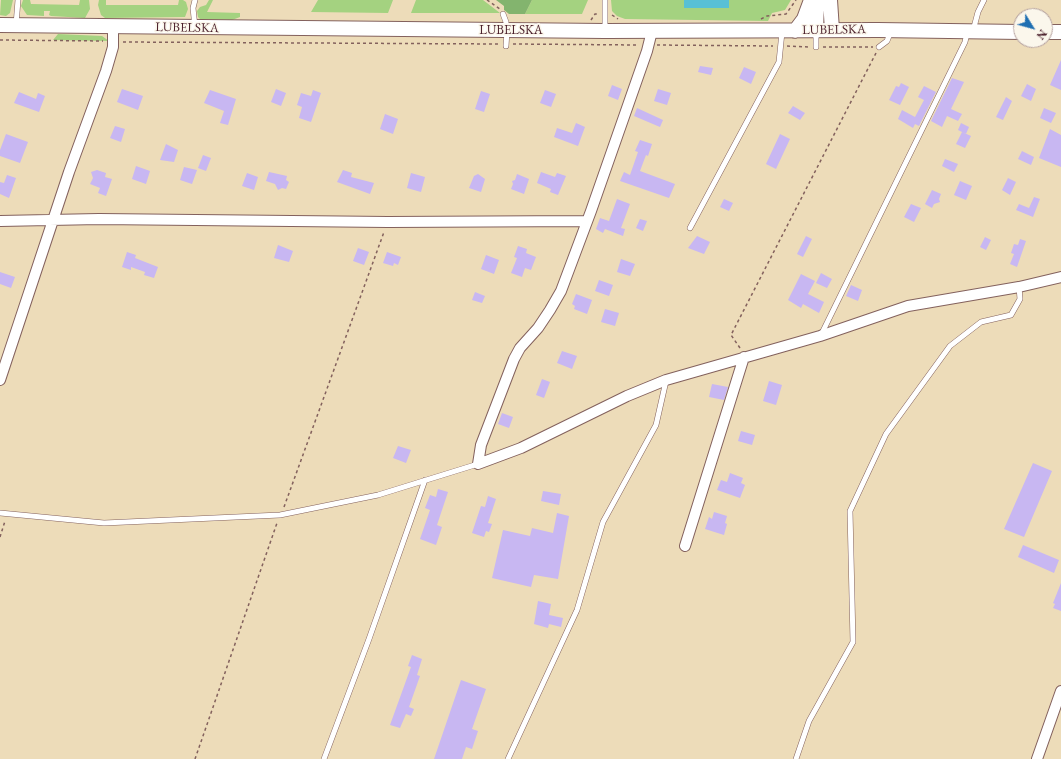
<!DOCTYPE html>
<html>
<head>
<meta charset="utf-8">
<style>
	body { margin:0 }
	#map { position:relative; width:1061px; height:759px; overflow:hidden; background:#eddcb9; font-family:"EB Garamond",serif }
	canvas { display:block }
	.north { position:absolute; left:1013px; top:8px; width:40px; height:40px; box-sizing:border-box; background:#fbf7ec; border:1px solid #b4a19f; border-radius:50%; rotate:127deg; font-size:11px; font-weight:700; line-height:16px; text-align:center; color:#4a1f2b }
	.north::after { content:''; display:block; margin:auto; width:14px; height:18px; background:#1f6fb2; clip-path:polygon(50% 0,100% 100%,50% 72%,0 100%) }
</style>
</head>
<body>
<div id="map">
<canvas width="1061" height="759"></canvas>
<div class="north">N</div>
</div>
<script>
const c = document.querySelector('canvas').getContext('2d');
c.lineJoin = 'round';
function paint(path, color) {
  c.fillStyle = color;
  c.fill(path, 'evenodd');
}
function poly(rows) {
  const path = new Path2D();
  for (const r of rows) {
    path.moveTo(r[0], r[1]);
    for (let i = 2; i < r.length; i += 2) path.lineTo(r[i], r[i + 1]);
  }
  return path;
}
function strokePath(path, color, width, dash) {
  c.strokeStyle = color;
  c.lineWidth = width;
  c.lineCap = dash ? 'butt' : 'round';
  c.setLineDash(dash || []);
  c.stroke(path);
}
function label(font, color, halo, rows, align = 'center') {
  c.font = font + ' "EB Garamond",serif';
  c.lineWidth = 3;
  c.setLineDash([]);
  c.textBaseline = 'middle';
  c.strokeStyle = halo;
  c.fillStyle = color;
  for (const [text, x, y, turn = 0] of rows) {
    c.save();
    c.translate(x, y);
    c.rotate((+turn || 0) * Math.PI / 180);
    c.textAlign = isNaN(turn) ? turn : align;
    if (halo) c.strokeText(text, 0, 0);
    c.fillText(text, 0, 0);
    c.restore();
  }
}
paint(poly([
	[1,0,13,0,10,13,6,16,0,15],
	[23,0,30,0,31,4,79,5,80,0,89,0,90,9,85,18,51,16,49,15,50,11,44,11,44,16,27,15,21,6],
	[99,0,106,0,106,5,178,5,179,0,183,0,186,2,188,9,185,17,105,18,101,15,98,5],
	[209,0,213,0,207,12,240,13,240,17,232,20,200,19,198,17,197,11,200,7,206,5],
	[318,0,393,0,388,13,311,12],
	[416,0,483,0,500,13,411,13],
	[532,0,588,0,582,14,525,14],
	[611,0,791,0,785,10,772,13,768,21,625,19,617,16,612,11],
	[58,34,102,36,109,41,53,40]
]), '#a4d280');
paint(poly([
	[496,0,532,0,525,14,509,14,504,10,504,6]
]), '#83b46e');
paint(poly([
	[684,0,729,0,729,8,684,8]
]), '#58c0d5');
paint(poly([
	[1061,60,1061,90,1050,85],
	[700,66,713,68,711,75,698,72],
	[744,67,756,72,751,84,739,78],
	[952,78,964,82,951,109,962,114,958,121,947,116,942,127,931,121],
	[901,83,909,87,900,105,889,100,896,86,899,87],
	[1027,84,1036,89,1031,101,1021,96],
	[612,85,622,89,618,100,608,96],
	[924,86,936,92,919,126,915,124,913,128,898,119,902,110,915,117,924,100,918,97],
	[122,89,143,96,138,110,117,102],
	[276,89,286,93,281,106,271,102],
	[658,89,671,93,667,105,654,101],
	[210,90,236,99,228,125,220,123,224,111,204,103],
	[313,90,321,93,311,122,299,118,302,107,297,105,301,93,311,96],
	[545,90,556,94,551,107,540,103],
	[481,91,490,94,484,112,475,109],
	[19,92,36,99,38,93,45,96,39,112,14,103],
	[1006,97,1012,101,1003,120,996,117],
	[793,106,805,113,800,120,788,113],
	[637,108,663,120,660,127,634,116],
	[1044,108,1056,113,1051,123,1040,118],
	[385,114,398,119,393,134,380,129],
	[576,123,585,127,578,146,554,137,557,128,572,133],
	[961,123,969,127,966,134,958,130],
	[115,126,125,129,121,142,110,138],
	[1050,129,1061,135,1061,167,1039,158],
	[962,132,971,136,965,148,956,144],
	[6,134,28,142,20,163,0,156,0,150],
	[780,134,790,139,776,169,766,164],
	[640,140,652,144,648,156,646,155,640,171,675,184,669,198,620,181,624,172,630,175,638,152,635,151],
	[166,144,178,150,174,162,160,160],
	[1022,151,1034,157,1031,165,1018,159],
	[203,155,211,158,206,171,198,168],
	[945,159,958,164,954,172,942,166],
	[136,166,150,171,146,184,132,179],
	[184,167,197,170,192,184,180,180],
	[97,170,106,173,105,177,112,179,106,196,98,193,100,188,90,184,93,178,91,172],
	[343,170,352,173,351,177,374,183,370,194,337,182],
	[269,172,287,176,286,180,289,182,286,189,282,188,278,190,275,184,266,181],
	[541,172,555,177,557,173,566,176,558,195,550,192,551,189,537,183],
	[247,173,258,177,254,190,242,186],
	[411,173,425,177,421,192,407,188],
	[478,174,485,179,481,192,469,188,474,176],
	[517,174,529,179,524,194,511,189,513,184,512,181,515,180],
	[7,175,16,178,9,198,0,194,0,182,4,183],
	[1008,178,1016,182,1010,195,1002,190],
	[960,181,972,186,966,200,954,195],
	[932,190,941,194,939,199,940,202,934,204,932,208,925,204],
	[1034,197,1040,199,1033,217,1016,210,1019,204,1029,208],
	[617,199,630,204,621,228,625,229,623,236,605,229,603,233,596,229,600,218,609,221],
	[724,199,733,203,729,211,720,207],
	[911,204,921,208,914,222,904,217],
	[640,219,647,221,643,231,636,228],
	[697,236,710,242,704,254,688,248],
	[806,236,812,239,803,257,797,254],
	[985,237,991,240,986,250,980,247],
	[1020,239,1026,241,1017,267,1010,264,1014,254,1011,253,1014,244,1018,245],
	[278,245,293,251,289,262,274,258],
	[518,246,527,249,526,253,536,257,531,270,525,268,522,277,511,273,517,258,514,257],
	[358,248,369,252,364,265,353,261],
	[127,252,136,255,135,258,158,267,154,278,144,275,145,272,131,267,131,270,122,267],
	[387,252,401,257,398,265,394,263,393,266,383,263],
	[486,255,499,260,494,274,481,269],
	[621,259,635,264,630,276,617,272],
	[0,272,15,277,11,288,0,284],
	[821,273,832,279,827,288,816,283],
	[801,274,815,281,808,294,824,302,819,313,803,304,801,308,788,300],
	[599,280,613,285,609,296,595,291],
	[851,285,862,290,858,301,846,296],
	[475,292,485,296,482,303,472,300],
	[576,294,592,300,587,314,574,309,575,306,572,304],
	[605,309,619,313,615,326,601,322],
	[562,351,577,356,572,369,557,363],
	[542,379,550,382,544,398,536,395],
	[769,381,782,385,776,405,763,401],
	[712,384,728,387,724,400,709,397],
	[502,413,513,417,509,428,498,424],
	[741,431,755,435,752,445,738,441],
	[398,446,411,450,406,463,393,458],
	[1033,463,1052,471,1024,537,1004,529],
	[730,473,743,478,741,483,745,485,740,498,717,490,721,480,727,482],
	[438,489,448,492,437,525,442,527,436,545,420,539,430,510,425,508,430,495,436,497],
	[543,491,561,494,559,505,541,501],
	[488,496,496,499,488,523,492,524,489,532,486,531,484,537,472,533,481,506,485,507],
	[714,512,727,516,725,523,727,524,724,535,705,529,709,517,712,519],
	[557,513,569,516,558,579,534,575,531,587,492,578,503,530,530,536,532,528,553,533],
	[1023,545,1059,560,1054,573,1018,557],
	[1061,583,1061,611,1053,608,1055,604,1053,603],
	[538,601,551,604,549,615,563,618,561,627,549,624,548,628,534,624],
	[412,655,422,659,417,675,420,676,409,707,414,709,411,716,406,714,400,728,390,725,411,667,408,666],
	[461,680,486,689,472,729,478,731,472,749,466,747,462,759,434,759]
]), '#c8b7f2');
const lane = poly([
	[503,14,506,22],
	[16,25,18,0],
	[195,27,193,8,195,0],
	[605,31,605,0],
	[973,31,978,12,984,0],
	[506,46,507,31],
	[816,47,816,32],
	[879,47,887,41,889,36],
	[690,228,779,62,782,32],
	[821,335,965,42,967,33],
	[0,513,104,523,280,515,378,495,478,464],
	[324,759,369,639,425,480],
	[508,759,577,610,603,522,656,425,666,381],
	[796,759,809,721,853,642,850,511,886,434,950,346,981,322,1011,315,1020,299,1019,287]
]);
const street = poly([
	[0,221,99,219,388,222,587,221],
	[0,380,69,172,106,71,113,47,113,28],
	[478,464,521,448,627,396,666,380,820,336,908,306,1019,287,1061,277],
	[478,464,481,445,514,359,520,348,538,328,550,310,561,291,591,211,647,51,652,31],
	[685,546,744,357],
	[1037,759,1061,691]
]);
const secondary = poly([
	[830,0,832,30],
	[0,25,605,31,878,30,1021,32],
	[795,31,804,19,811,0],
	[816,31,817,0],
	[1045,32,1061,32]
]);
strokePath(lane, '#83615d', 6);
strokePath(street, '#83615d', 12);
strokePath(secondary, '#83615d', 16);
strokePath(poly([
	[487,0,500,9],
	[612,15,618,19],
	[761,19,767,16,786,14,796,0],
	[591,20,595,14,598,14],
	[0,40,103,41],
	[123,42,499,44],
	[1027,42,1039,42],
	[513,44,639,45],
	[657,45,773,46],
	[787,46,809,47],
	[823,47,873,47],
	[740,348,731,335,876,53],
	[284,507,384,232],
	[0,537,5,521],
	[195,759,277,523]
]), '#83615d', 1.5, [3, 3]);
strokePath(lane, '#fff', 5);
strokePath(street, '#fff', 10);
strokePath(secondary, '#fff', 14);
label('13px', '#4a1f2b', '#fbf7ec', [
	["LUBELSKA",187,28,1],
	["LUBELSKA",511,30],
	["LUBELSKA",834,30,-1]
]);
</script>
</body>
</html>
